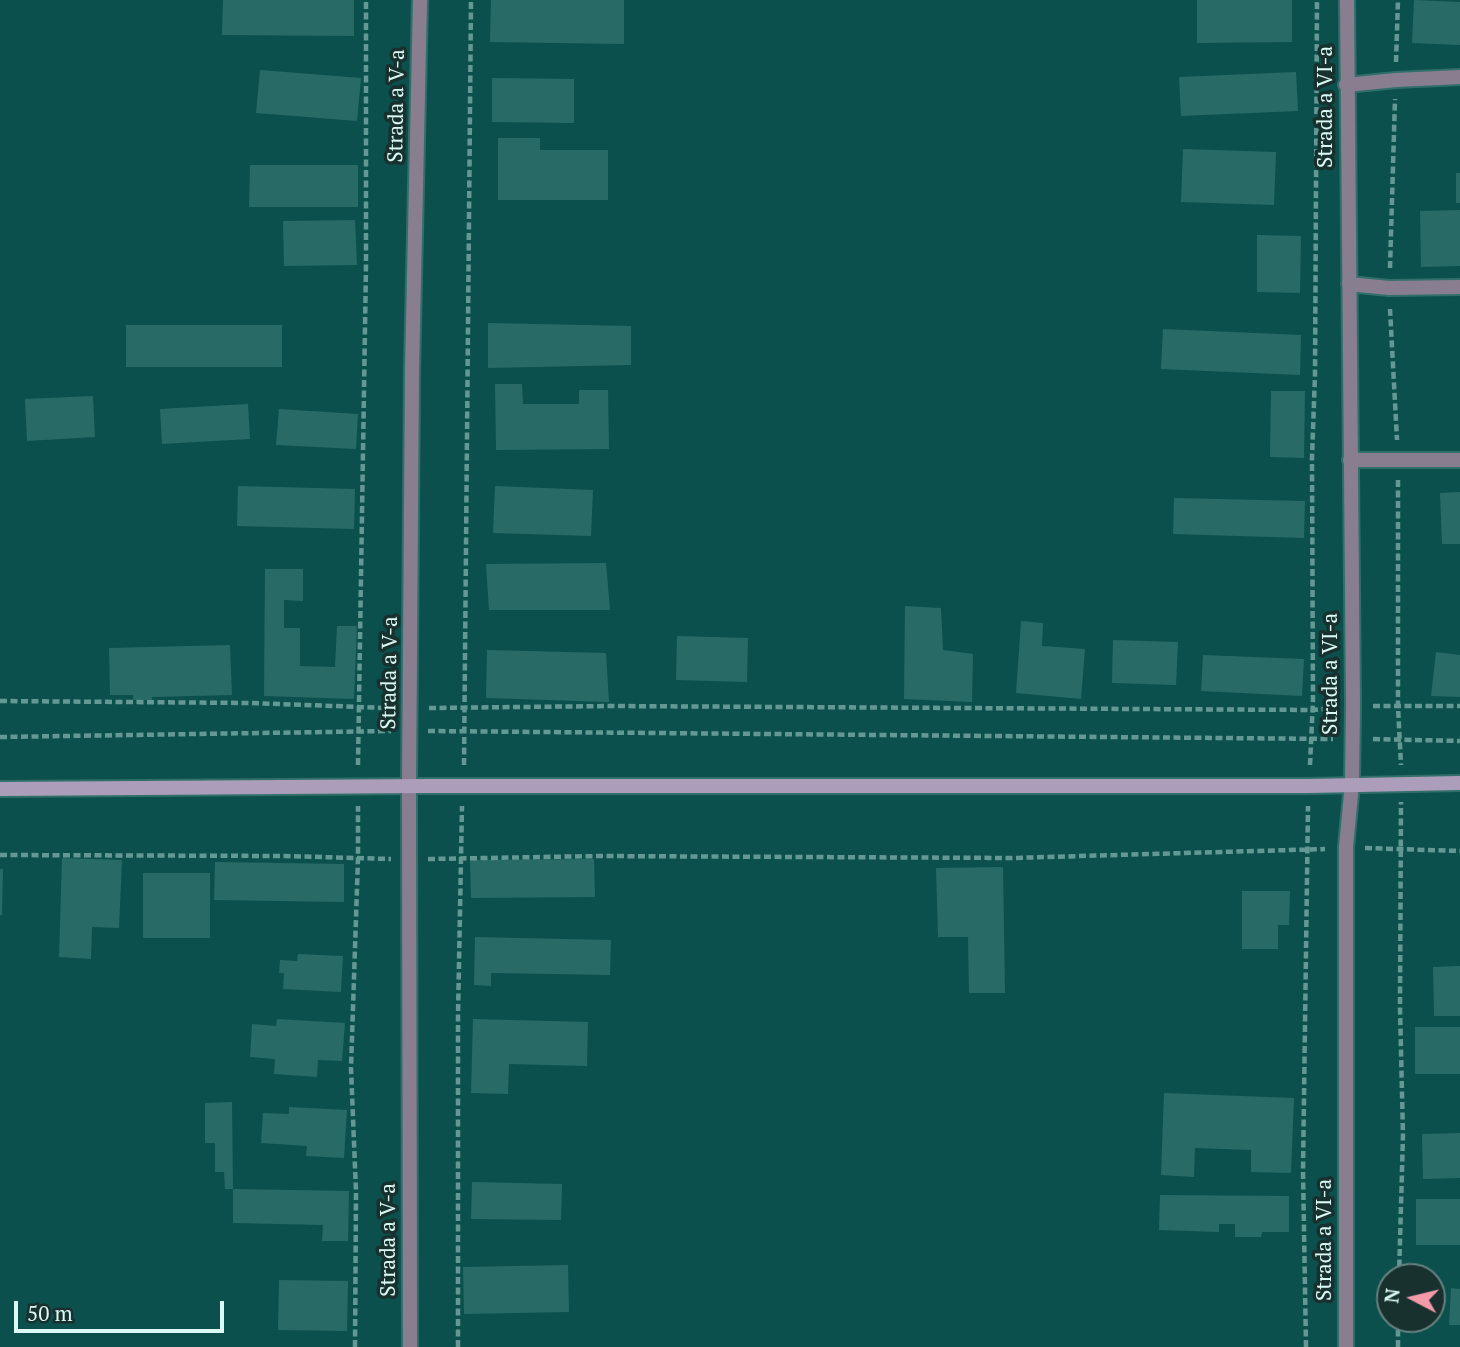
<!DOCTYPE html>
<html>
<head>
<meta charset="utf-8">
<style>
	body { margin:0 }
	#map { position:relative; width:1460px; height:1347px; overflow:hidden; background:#0c504d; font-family:"PT Serif",serif }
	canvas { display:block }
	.north { position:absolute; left:1376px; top:1263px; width:70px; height:70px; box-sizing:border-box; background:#18312f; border:2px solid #66817f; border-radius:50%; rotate:277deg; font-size:19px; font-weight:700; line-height:28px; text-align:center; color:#dbfaf6 }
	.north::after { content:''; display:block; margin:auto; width:24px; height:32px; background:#f39aa9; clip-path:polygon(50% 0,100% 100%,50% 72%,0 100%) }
	.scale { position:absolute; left:14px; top:1301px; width:210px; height:32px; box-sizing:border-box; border:4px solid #dbfaf6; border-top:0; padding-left:9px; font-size:21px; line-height:24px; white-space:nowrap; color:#dbfaf6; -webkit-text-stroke:5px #18312f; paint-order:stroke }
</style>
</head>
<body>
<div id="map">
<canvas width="1460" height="1347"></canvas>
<div class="north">N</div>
<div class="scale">50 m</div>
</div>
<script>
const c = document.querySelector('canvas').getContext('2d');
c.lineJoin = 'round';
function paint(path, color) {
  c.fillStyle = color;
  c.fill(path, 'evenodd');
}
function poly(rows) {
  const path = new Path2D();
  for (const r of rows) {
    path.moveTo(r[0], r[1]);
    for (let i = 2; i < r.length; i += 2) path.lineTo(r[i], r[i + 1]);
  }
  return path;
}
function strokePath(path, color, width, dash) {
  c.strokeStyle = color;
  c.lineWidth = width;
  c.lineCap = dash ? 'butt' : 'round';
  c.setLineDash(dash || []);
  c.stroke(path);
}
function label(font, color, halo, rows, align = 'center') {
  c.font = font + ' "PT Serif",serif';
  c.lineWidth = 7;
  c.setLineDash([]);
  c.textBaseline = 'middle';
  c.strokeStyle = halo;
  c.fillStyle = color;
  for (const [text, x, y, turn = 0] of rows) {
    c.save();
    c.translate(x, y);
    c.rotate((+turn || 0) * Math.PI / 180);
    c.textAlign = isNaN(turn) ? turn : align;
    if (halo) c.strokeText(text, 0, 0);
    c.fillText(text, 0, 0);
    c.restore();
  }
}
paint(poly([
	[223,0,354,0,354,36,222,35],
	[491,0,624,0,624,44,490,42],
	[1197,0,1292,0,1292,42,1197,43],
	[1414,0,1460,2,1460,45,1412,43],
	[260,70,361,78,357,121,256,113],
	[1296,72,1298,111,1181,116,1179,77],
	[492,78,574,79,574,123,492,122],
	[498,138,540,138,540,150,608,150,608,200,498,200],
	[1183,149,1276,152,1274,205,1181,202],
	[250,165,358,165,358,207,249,207],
	[1456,173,1460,173,1460,203,1456,203],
	[1460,210,1460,266,1421,267,1420,211],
	[355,220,357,265,284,266,283,221],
	[1257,235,1301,236,1300,293,1257,292],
	[488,323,631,326,631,365,488,368],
	[126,325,282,325,282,367,126,367],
	[1163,329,1301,335,1300,375,1161,369],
	[495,384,522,384,523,404,579,404,579,390,608,390,609,449,496,450],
	[1271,391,1305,391,1304,458,1270,457],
	[93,396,95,437,27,441,25,399],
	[248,404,250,439,162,444,160,409],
	[279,409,358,414,356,449,276,445],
	[238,486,355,489,354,529,237,526],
	[495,486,593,490,591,536,493,533],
	[1460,492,1460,544,1442,544,1440,493],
	[1174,498,1305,501,1304,538,1173,534],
	[606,563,610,610,489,610,486,564],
	[265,569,303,569,303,601,284,600,284,628,300,628,300,666,335,667,337,626,357,626,354,699,264,696],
	[905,606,941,608,943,650,973,654,972,702,904,699],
	[1021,621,1043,623,1042,646,1085,649,1081,699,1016,693],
	[677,636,748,638,747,682,676,680],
	[1113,640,1178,642,1176,685,1112,683],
	[230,645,232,695,152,697,152,700,133,700,133,695,110,695,109,648],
	[487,650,606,653,609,702,486,698],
	[1436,652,1460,655,1460,697,1431,696],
	[1203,655,1304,659,1302,696,1201,691],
	[62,858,122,860,119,928,92,927,91,959,59,957],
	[594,859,595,897,471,898,470,860],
	[215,862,344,864,344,902,214,900],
	[1003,867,1005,993,969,993,968,937,938,937,936,868],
	[0,869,3,869,2,915,0,915],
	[143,873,210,873,210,938,143,938],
	[1242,891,1290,891,1289,925,1278,925,1278,949,1242,949],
	[475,937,611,940,610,975,491,973,491,986,474,985],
	[298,954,343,956,341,992,283,989,284,973,279,973,280,960,297,961],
	[1460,966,1460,1016,1434,1016,1433,967],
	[277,1019,345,1023,342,1061,318,1060,317,1077,274,1074,275,1059,250,1057,252,1024,276,1026],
	[473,1019,588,1022,587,1066,509,1064,508,1094,471,1093],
	[1415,1027,1460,1027,1460,1074,1415,1074],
	[1164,1093,1294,1098,1291,1173,1251,1172,1251,1150,1195,1148,1194,1177,1161,1175],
	[232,1102,233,1189,225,1189,224,1172,215,1172,215,1143,205,1143,205,1103],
	[289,1107,347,1110,344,1158,306,1156,307,1146,261,1143,263,1113,289,1114],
	[1460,1133,1460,1178,1423,1179,1422,1134],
	[472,1182,562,1184,561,1220,471,1219],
	[233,1189,349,1191,348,1241,322,1241,323,1225,233,1223],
	[1160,1195,1289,1196,1289,1232,1262,1232,1261,1237,1235,1237,1235,1224,1219,1224,1219,1232,1159,1230],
	[1416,1199,1460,1199,1460,1245,1416,1245],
	[568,1265,569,1312,464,1314,463,1267],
	[279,1280,348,1281,347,1331,278,1330],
	[1451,1288,1460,1289,1460,1325,1449,1325]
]), '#286a66');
const street = poly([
	[1346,85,1396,80,1460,77],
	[1349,284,1389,288,1460,287],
	[1350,460,1460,460],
	[410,1347,409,786,412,371,420,0],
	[1346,1347,1346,847,1352,784,1353,705,1347,0]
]);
const secondary = poly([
	[0,789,424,786,1308,786,1460,783]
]);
strokePath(street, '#316f6b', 18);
strokePath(secondary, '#316f6b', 18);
strokePath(poly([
	[1396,62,1398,0],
	[1390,268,1395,99],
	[1390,309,1397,440],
	[1398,480,1398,707,1401,765],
	[0,701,250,703,388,708],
	[1373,706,1460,706],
	[429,708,610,706,1313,710,1333,708],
	[428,731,1333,739],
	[0,737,391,731],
	[1373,739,1460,741],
	[358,765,366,265,366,0],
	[464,765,471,0],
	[1310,765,1313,700,1312,458,1315,374,1317,0],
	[1365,848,1460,851],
	[0,855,285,856,391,859],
	[428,859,600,856,1012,858,1325,849],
	[1399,1277,1403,1135,1400,1008,1401,802],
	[1398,1319,1398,1347],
	[355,1347,356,1192,351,1068,358,858,358,806],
	[458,1347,458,1016,462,806],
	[1306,1347,1303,1171,1308,806]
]), '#649895', 4.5, [7, 3.5]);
strokePath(street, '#887e90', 14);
strokePath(secondary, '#ac9eba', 14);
label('21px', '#dbfaf6', '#18312f', [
	["Strada a V-a",397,106,-89],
	["Strada a VI-a",1326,107,-90],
	["Strada a V-a",390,673,-89],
	["Strada a VI-a",1331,674,-90],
	["Strada a V-a",389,1240,-90],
	["Strada a VI-a",1325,1240,-90]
]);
</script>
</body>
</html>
